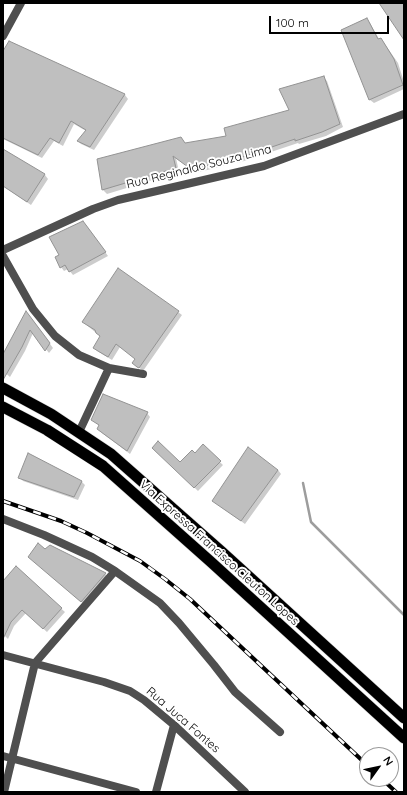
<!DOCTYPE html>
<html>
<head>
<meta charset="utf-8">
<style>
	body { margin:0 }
	#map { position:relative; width:407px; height:795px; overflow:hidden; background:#fff; font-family:Quicksand,sans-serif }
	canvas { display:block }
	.frame { position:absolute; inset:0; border:4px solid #000; pointer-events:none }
	.north { position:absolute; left:359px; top:747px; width:40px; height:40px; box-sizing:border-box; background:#fff; border:1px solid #999; border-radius:50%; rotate:57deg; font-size:11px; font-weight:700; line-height:16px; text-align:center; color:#000 }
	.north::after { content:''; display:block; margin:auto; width:14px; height:18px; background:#000; clip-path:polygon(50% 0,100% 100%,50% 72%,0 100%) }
	.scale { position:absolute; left:269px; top:16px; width:120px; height:18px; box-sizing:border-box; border:2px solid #000; border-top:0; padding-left:5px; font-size:12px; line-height:14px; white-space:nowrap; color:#000; -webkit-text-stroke:3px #fff; paint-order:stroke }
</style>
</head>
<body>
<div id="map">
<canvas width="407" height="795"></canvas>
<div class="frame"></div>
<div class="north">N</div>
<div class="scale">100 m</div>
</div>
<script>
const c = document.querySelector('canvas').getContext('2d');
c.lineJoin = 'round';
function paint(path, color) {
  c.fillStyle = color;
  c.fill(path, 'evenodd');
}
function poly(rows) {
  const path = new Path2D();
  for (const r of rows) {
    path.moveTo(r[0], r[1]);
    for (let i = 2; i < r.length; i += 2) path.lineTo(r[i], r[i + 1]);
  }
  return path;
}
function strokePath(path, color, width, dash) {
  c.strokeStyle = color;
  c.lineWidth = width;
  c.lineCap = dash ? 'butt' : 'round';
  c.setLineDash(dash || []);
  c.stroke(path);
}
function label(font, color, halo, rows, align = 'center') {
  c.font = font + ' Quicksand,sans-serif';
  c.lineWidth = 4;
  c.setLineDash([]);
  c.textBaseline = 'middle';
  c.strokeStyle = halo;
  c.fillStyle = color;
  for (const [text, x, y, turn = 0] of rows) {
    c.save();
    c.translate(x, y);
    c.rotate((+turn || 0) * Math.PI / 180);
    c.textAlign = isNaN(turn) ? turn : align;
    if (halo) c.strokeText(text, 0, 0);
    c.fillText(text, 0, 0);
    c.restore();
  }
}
paint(poly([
	[367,20,370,23,379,39,381,39,384,43,398,63,404,82,404,89,374,103,370,100,342,30],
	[9,42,125,95,128,99,94,150,81,144,78,141,86,131,74,124,63,146,54,141,42,158,3,139,3,53],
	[323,77,327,81,343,127,326,136,299,144,298,143,238,163,237,162,196,173,176,158,179,172,107,194,103,190,98,160,181,138,186,144,227,136,290,110],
	[3,150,45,175,48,179,31,205,3,186],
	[86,225,108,256,73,275,68,269,64,271,61,267,56,257,60,256],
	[178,312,182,315,143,371,134,363,136,359,120,347,112,360,97,351,94,347,101,337,83,322],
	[29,315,53,348,49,353,33,333,25,351,10,377,3,371,3,356],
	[147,413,150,417,130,454,102,433,100,426,92,419],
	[203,446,223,465,198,491,153,448,180,464,195,454],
	[278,470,281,474,245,524,217,504],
	[19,477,82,482,85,485,78,500,23,481],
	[50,546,105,574,109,577,85,605,29,557,45,551],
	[16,568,65,612,47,632,26,613,14,626,8,639,3,634,3,582]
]), '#0003');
strokePath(poly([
	[303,483,311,522,404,615]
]), '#9d9d9d', 2.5);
const building = poly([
	[379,3,404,3,404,40,379,3],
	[367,18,378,39,381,38,394,59,403,85,369,100,341,30,367,18],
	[9,41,125,94,90,147,77,141,86,130,71,121,59,143,50,138,38,155,3,138,3,51,9,41],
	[324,76,340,124,322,132,295,141,295,139,234,160,233,158,192,170,173,156,176,168,102,190,97,159,181,137,185,143,226,136,224,128,289,110,279,89,324,76],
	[3,149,45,174,27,202,3,186,3,149],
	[83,221,106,252,69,272,65,265,60,268,55,257,59,255,49,237,83,221],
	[118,268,179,311,139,368,137,367,132,363,135,359,116,344,108,357,93,348,100,336,96,333,95,330,82,322,118,268],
	[26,311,50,343,45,351,30,330,22,347,3,380,3,354,26,311],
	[103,394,148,412,127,451,97,429,99,425,91,420,103,394],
	[158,441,180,462,192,450,195,453,203,444,221,461,194,488,152,448,158,441],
	[248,447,278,470,241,521,212,501,248,447],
	[28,453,82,481,74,497,18,478,28,453],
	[38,543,45,549,50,545,106,573,81,602,28,557,38,543],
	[16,566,62,608,43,629,22,610,11,622,3,639,3,581,16,566]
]);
paint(building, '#bfbfbf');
strokePath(building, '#939393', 1);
const trunk = poly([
	[3,388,51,414,111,454,222,552,404,718],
	[3,407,47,430,103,466,211,562,404,738]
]);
strokePath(trunk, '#dbdbdb', 12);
strokePath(poly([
	[3,36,21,3],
	[3,256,33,309,55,336,79,355,109,368,143,374],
	[79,432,109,368],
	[3,519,44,535,92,557,115,571,160,603,179,623,214,665,235,692,280,732],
	[3,655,104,682,130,691,144,700,174,725,245,792],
	[3,756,136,792],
	[4,792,35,663,115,571],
	[156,792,174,725]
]), '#4f4f4f', 8);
strokePath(poly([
	[3,250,93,209,118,200,264,166,404,114]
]), '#4f4f4f', 8);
strokePath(trunk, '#000', 11);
const rail = poly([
	[3,501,61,521,87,533,140,561,165,579,190,599,367,765],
	[382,779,396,792]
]);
strokePath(rail, '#000', 4);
strokePath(rail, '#fff', 2.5, [8]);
label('12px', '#000', '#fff', [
	["Rua Reginaldo Souza Lima",199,167,-14],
	["Via Expressa Francisco Cleuton Lopes",219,553,42],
	["Rua Juca Fontes",183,720,41]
]);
</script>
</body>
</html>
